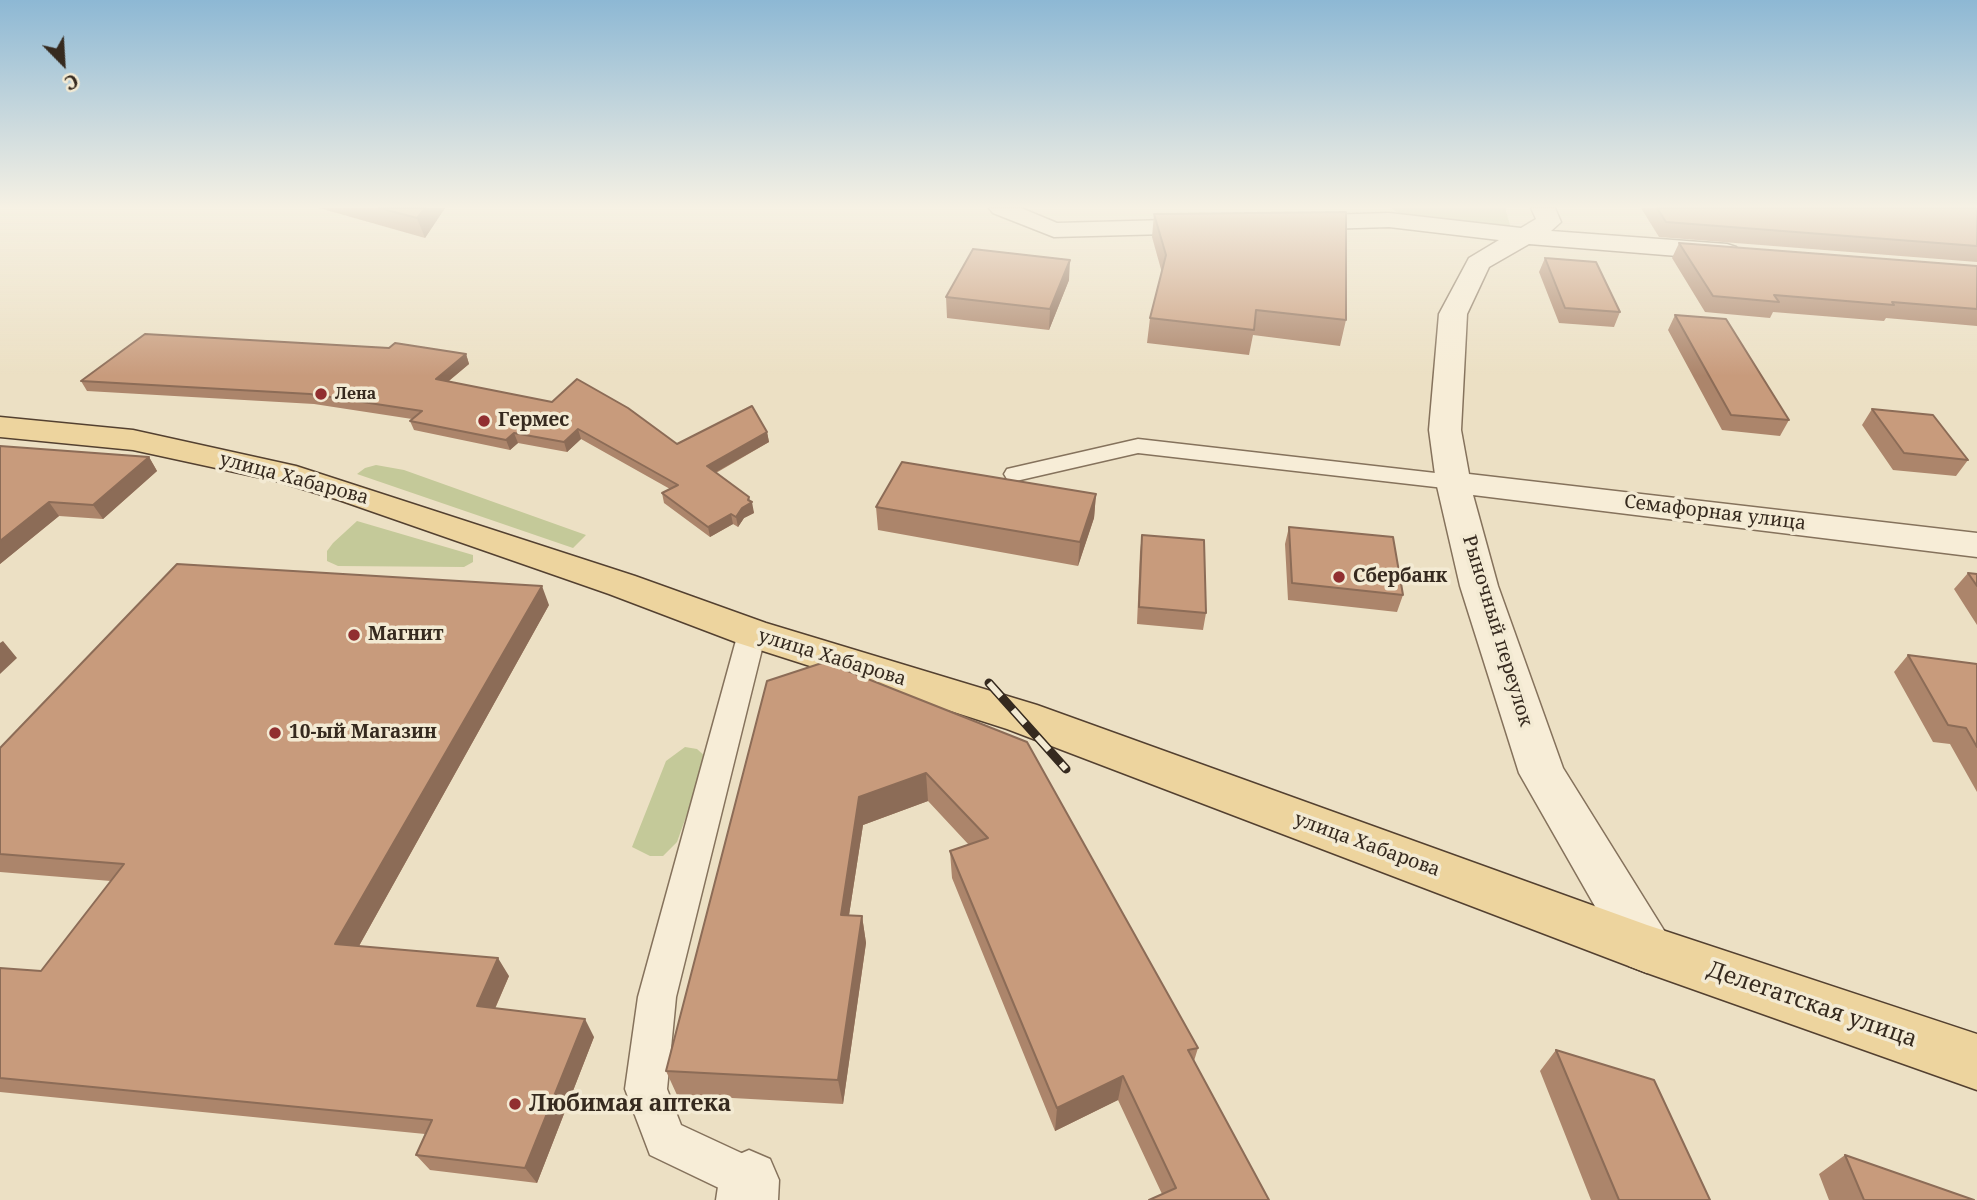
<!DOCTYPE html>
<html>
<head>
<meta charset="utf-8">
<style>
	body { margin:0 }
	#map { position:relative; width:1977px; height:1200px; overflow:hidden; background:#ece0c4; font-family:"Noto Serif",serif }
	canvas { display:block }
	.north { position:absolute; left:28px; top:28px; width:70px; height:70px; -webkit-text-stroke:5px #f3ead3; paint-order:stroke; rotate:156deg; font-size:19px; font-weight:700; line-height:28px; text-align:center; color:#362a1f }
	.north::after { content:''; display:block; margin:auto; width:24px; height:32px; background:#362a1f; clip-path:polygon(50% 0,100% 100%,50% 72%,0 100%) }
</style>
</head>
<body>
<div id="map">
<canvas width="1977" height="1200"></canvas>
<div class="north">С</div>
</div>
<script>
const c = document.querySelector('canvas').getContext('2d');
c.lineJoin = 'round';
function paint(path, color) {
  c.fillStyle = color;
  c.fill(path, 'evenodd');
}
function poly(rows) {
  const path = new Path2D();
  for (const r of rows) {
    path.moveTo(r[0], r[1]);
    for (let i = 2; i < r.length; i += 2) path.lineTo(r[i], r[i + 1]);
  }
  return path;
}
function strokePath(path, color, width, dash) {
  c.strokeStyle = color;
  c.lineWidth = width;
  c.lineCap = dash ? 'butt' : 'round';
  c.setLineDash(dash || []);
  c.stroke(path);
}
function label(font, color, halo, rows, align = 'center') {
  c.font = font + ' "Noto Serif",serif';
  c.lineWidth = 7;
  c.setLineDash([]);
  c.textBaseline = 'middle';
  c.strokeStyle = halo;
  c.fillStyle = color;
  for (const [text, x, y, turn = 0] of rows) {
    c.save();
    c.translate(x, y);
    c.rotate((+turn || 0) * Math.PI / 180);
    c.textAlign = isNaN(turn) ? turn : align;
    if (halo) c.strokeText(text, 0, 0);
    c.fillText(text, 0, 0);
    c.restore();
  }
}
paint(poly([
	[1391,208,1505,208,1512,231,1408,220],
	[376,465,404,470,586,535,573,548,357,474,365,468],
	[357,521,473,555,473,562,464,567,338,566,327,561,327,551,333,543],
	[685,747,697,749,706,757,702,772,677,842,663,856,650,856,632,847,666,761]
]), '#c4c999');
const service = poly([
	[1138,439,1453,475,1462,477,1465,482,1462,487,1453,489,1138,453,1016,481,1007,479,1004,474,1007,469,1138,439],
	[752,623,762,626,766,633,676,997,667,1089,681,1125,765,1164,771,1180,765,1196,744,1200,650,1155,625,1089,638,997,738,633,742,626,752,623]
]);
const minor = poly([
	[989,208,1021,208,1057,223,1204,219,1213,221,1216,226,1213,231,1204,233,1054,237,993,213,989,208],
	[1531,208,1555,208,1561,222,1551,231,1727,244,1736,247,1740,252,1736,257,1727,260,1529,244,1489,267,1467,314,1461,430,1469,474,1977,533,1977,557,1473,495,1498,586,1563,768,1665,932,1673,949,1665,966,1647,973,1629,966,1519,773,1460,586,1436,482,1429,430,1439,314,1469,258,1499,240,1389,227,1292,230,1283,228,1280,223,1283,218,1292,216,1389,213,1521,228,1536,219,1531,208],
	[749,1150,770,1159,779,1180,778,1200,716,1200,719,1180,728,1159,749,1150]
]);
const primary = poly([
	[0,417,133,430,296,466,635,576,766,623,1037,705,1647,925,1977,1034,1977,1090,1647,973,1007,729,738,643,609,594,339,500,276,481,133,450,0,437,0,417]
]);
strokePath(service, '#85725c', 3);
strokePath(minor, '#85725c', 3);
strokePath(primary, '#534030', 3);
paint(service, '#f7edd7');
paint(minor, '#f7edd7');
paint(primary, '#edd49e');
const rail = poly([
	[989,683,1066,769]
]);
strokePath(rail, '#362a1f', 9);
strokePath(rail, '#f3ead3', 6, [18]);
paint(poly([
	[319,208,445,208,425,238],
	[1641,208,1977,208,1977,262,1659,237],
	[1154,214,1346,320,1340,346,1253,335,1249,355,1147,343,1150,318,1162,273,1152,237],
	[1679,243,1977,266,1977,326,1886,318,1884,321,1773,312,1770,318,1705,312,1672,258],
	[1545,258,1620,312,1614,327,1559,323,1539,272],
	[1069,280,1049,330,947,318,946,297],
	[1675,315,1789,420,1780,436,1722,430,1668,330],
	[466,354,469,364,449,381,677,444,767,432,769,442,716,473,750,501,754,513,744,518,738,527,733,524,710,537,664,503,662,493,670,489,581,439,567,452,518,443,510,450,414,430,410,421,412,419,314,404,87,391,81,381],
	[1872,409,1968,460,1956,476,1893,470,1862,425],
	[0,446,149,457,157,471,103,519,59,516,0,564],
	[1096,494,1094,518,1078,566,878,530,876,507],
	[1289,527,1403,595,1397,612,1288,600,1285,544],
	[1142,535,1206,613,1203,630,1137,624,1140,552],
	[1968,573,1977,574,1977,625,1954,589],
	[549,605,359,946,509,976,495,1009,594,1037,537,1183,430,1170,416,1155,425,1134,0,1092,0,968,41,971,111,881,0,872,0,748],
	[1908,655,1977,664,1977,792,1950,744,1933,742,1894,672],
	[825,662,1198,1048,1194,1061,1269,1200,1162,1194,1118,1100,1055,1131,952,878,950,851,969,845,928,801,863,825,849,915,862,916,866,943,843,1104,677,1095,666,1071],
	[1556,1050,1710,1200,1591,1200,1540,1071],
	[1845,1155,1974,1200,1829,1200,1819,1174]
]), '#ac856b');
paint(poly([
	[425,208,445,208,425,238,417,218],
	[1070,260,1069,280,1049,330,1050,309],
	[466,354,469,364,440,388,436,379],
	[578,429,581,439,567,452,564,442],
	[767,432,769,442,709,476,707,466],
	[514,433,518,443,510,450,506,440],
	[149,457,157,471,103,519,93,505],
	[1096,494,1094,518,1078,566,1080,542],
	[749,497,750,503,752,502,754,513,744,518,738,527,736,517],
	[49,502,59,516,0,564,0,541],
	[731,514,733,524,710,537,708,527],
	[542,586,549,605,350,962,335,944],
	[3,641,17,658,0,674,0,643],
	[926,773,928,801,863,825,845,941,841,915,859,797],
	[862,916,866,943,843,1104,838,1080],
	[498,958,509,976,488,1024,477,1006],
	[585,1019,594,1037,537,1183,525,1168],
	[1123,1076,1118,1100,1055,1131,1057,1108]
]), '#8c6c57');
const building = poly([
	[379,208,425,208,417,218,379,208],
	[1657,208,1977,208,1977,246,1666,222,1657,208],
	[1346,212,1346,320,1256,310,1254,330,1150,318,1166,255,1154,214,1346,212],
	[1679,243,1977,266,1977,309,1892,302,1894,305,1774,295,1779,302,1713,296,1679,243],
	[973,249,1070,260,1050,309,946,297,973,249],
	[1545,258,1596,262,1620,312,1565,308,1545,258],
	[1675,315,1726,319,1789,420,1731,415,1675,315],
	[145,334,389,348,395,343,466,354,436,379,552,402,577,379,628,408,677,444,752,406,767,432,707,466,749,497,748,500,752,502,742,508,736,517,731,514,708,527,662,493,678,485,578,429,564,442,514,433,506,440,410,421,422,411,310,394,81,381,145,334],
	[1872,409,1933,415,1968,460,1904,453,1872,409],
	[0,446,149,457,93,505,49,502,0,541,0,446],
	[902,462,1096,494,1080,542,876,507,902,462],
	[1289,527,1393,537,1403,595,1292,583,1289,527],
	[1142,535,1204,540,1206,613,1139,607,1142,535],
	[177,564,542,586,335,944,498,958,477,1006,585,1019,525,1168,416,1155,432,1120,0,1078,0,968,41,971,124,864,0,854,0,748,177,564],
	[1968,573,1977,574,1977,586,1968,573],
	[1908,655,1977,664,1977,747,1966,728,1948,725,1908,655],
	[825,662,1027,742,1198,1048,1188,1050,1269,1200,1149,1200,1176,1188,1123,1076,1057,1108,950,851,988,838,926,773,859,797,841,915,862,916,838,1080,666,1071,767,681,825,662],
	[1556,1050,1654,1080,1710,1200,1619,1200,1556,1050],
	[1845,1155,1974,1200,1864,1200,1845,1155]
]);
paint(building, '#c89b7c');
strokePath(building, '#8c6c57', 2);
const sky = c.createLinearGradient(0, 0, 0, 376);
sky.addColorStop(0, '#8db8d4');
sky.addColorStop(0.55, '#f6f1e4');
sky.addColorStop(1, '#f6f1e400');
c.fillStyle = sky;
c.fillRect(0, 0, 1977, 376);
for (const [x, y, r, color] of [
	[321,394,7,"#912f30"],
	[484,421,7,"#912f30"],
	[1339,577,7,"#912f30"],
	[354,635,7,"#912f30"],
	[275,733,7,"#912f30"],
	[515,1104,7,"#912f30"]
]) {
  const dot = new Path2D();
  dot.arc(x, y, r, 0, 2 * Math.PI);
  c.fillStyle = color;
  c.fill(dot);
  strokePath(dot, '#f3ead3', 2.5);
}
label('bold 16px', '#362a1f', '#f3ead3', [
	["Лена",335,394]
], 'left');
label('bold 19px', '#362a1f', '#f3ead3', [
	["Гермес",498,421],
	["Сбербанк",1353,577],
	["Магнит",368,635],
	["10-ый Магазин",289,733]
], 'left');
label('19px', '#362a1f', '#f3ead3', [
	["улица Хабарова",294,479,15],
	["Семафорная улица",1715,513,7],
	["Рыночный переулок",1497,631,73],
	["улица Хабарова",832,658,17],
	["улица Хабарова",1367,845,20]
]);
label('23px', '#362a1f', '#f3ead3', [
	["Делегатская улица",1812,1005,19]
]);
label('bold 23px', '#362a1f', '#f3ead3', [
	["Любимая аптека",529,1104]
], 'left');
</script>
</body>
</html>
